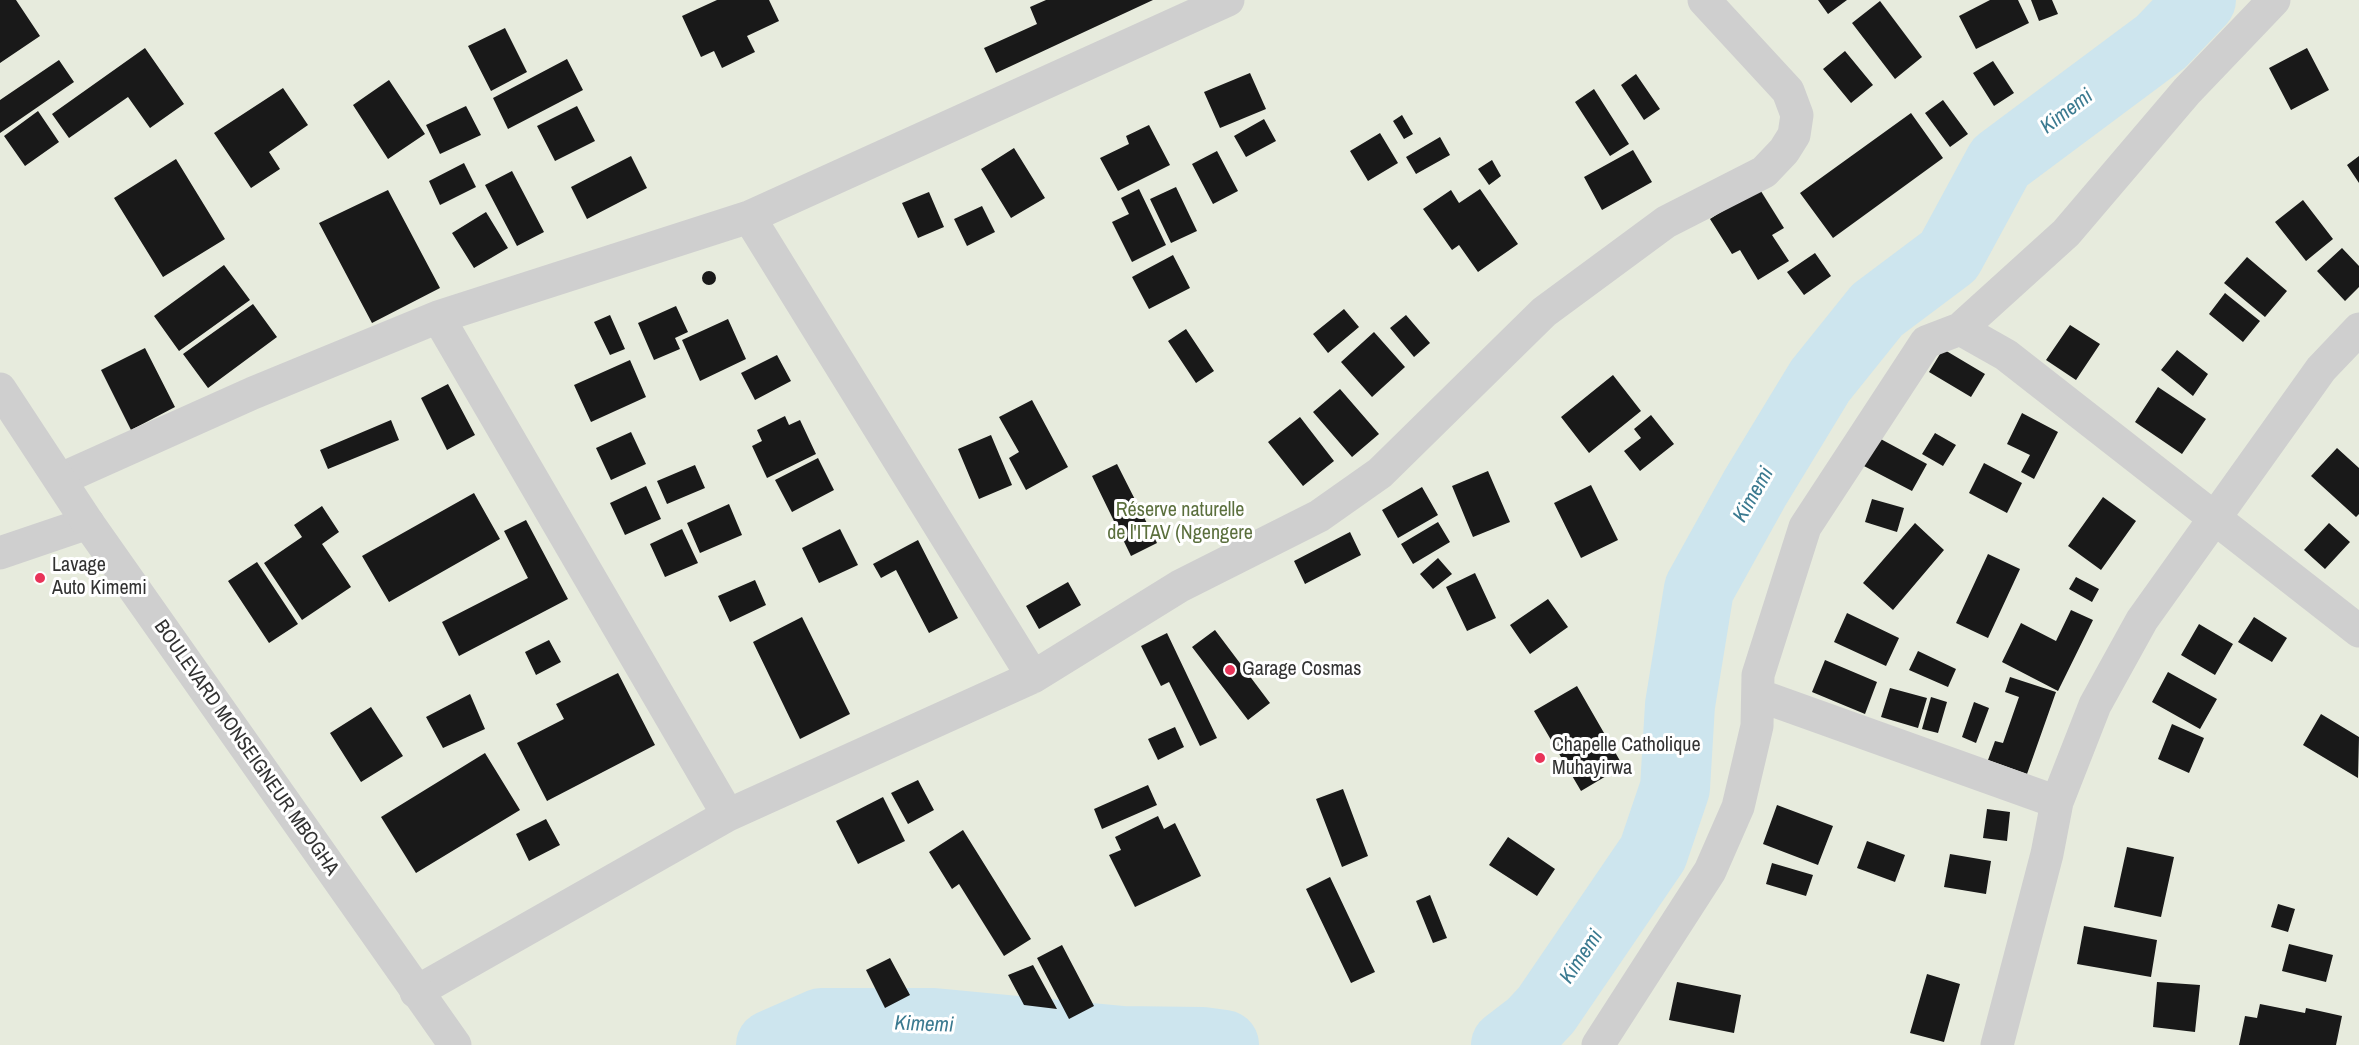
<!DOCTYPE html>
<html>
<head>
<meta charset="utf-8">
<style>
	body { margin:0 }
	canvas { display:block; background:#fff }
</style>
</head>
<body>
<canvas width="2359" height="1045"></canvas>
<script>
const c = document.querySelector('canvas').getContext('2d');
c.lineJoin = 'round';
function paint(path, color) {
  c.fillStyle = color;
  c.fill(path, 'evenodd');
}
function poly(rows) {
  const path = new Path2D();
  for (const r of rows) {
    if (r.length === 3) {
      path.moveTo(r[0] + r[2], r[1]);
      path.arc(r[0], r[1], r[2], 0, 2 * Math.PI);
      continue;
    }
    path.moveTo(r[0], r[1]);
    for (let i = 2; i < r.length; i += 2) path.lineTo(r[i], r[i + 1]);
  }
  return path;
}
function strokePath(path, color, width, dash) {
  c.strokeStyle = color;
  c.lineWidth = width;
  c.lineCap = dash ? 'butt' : 'round';
  c.setLineDash(dash || []);
  c.stroke(path);
}
function label(font, color, halo, rows, align = 'center') {
  c.font = font + ' "Archivo Narrow",sans-serif';
  c.lineWidth = 6;
  c.setLineDash([]);
  c.textBaseline = 'middle';
  c.strokeStyle = halo;
  c.fillStyle = color;
  for (const [text, x, y, turn = 0] of rows) {
    c.save();
    c.translate(x, y);
    c.rotate((+turn || 0) * Math.PI / 180);
    c.textAlign = isNaN(turn) ? turn : align;
    if (halo) c.strokeText(text, 0, 0);
    c.fillText(text, 0, 0);
    c.restore();
  }
}
paint(poly([
	[0,0,2359,0,2359,1045,0,1045]
]), '#e7ebdd');
strokePath(poly([
	[1528,1045,1532,1025]
]), '#cde5ee', 12);
strokePath(poly([
	[771,1045,821,1023,934,1023,1123,1041,1202,1042,1224,1045],
	[1506,1045,1532,1025,1546,1010,1653,853,1675,788,1680,705,1699,589,1755,488,1820,381,1877,310,1949,256,2000,162,2161,42,2201,0]
]), '#cde5ee', 70);
paint(poly([
	[0,0,16,0,40,36,0,63],
	[717,0,769,0,779,21,747,36,755,52,722,68,714,51,701,57,682,16],
	[1046,0,1153,0,996,73,984,48,1037,24,1030,7],
	[1818,0,1847,0,1828,14],
	[1990,0,2018,0,2029,23,1976,49,1959,16],
	[2031,0,2052,0,2058,14,2039,21],
	[1880,1,1922,57,1895,79,1852,23],
	[505,28,527,72,491,91,468,46],
	[145,48,184,104,150,128,128,97,69,138,52,114],
	[2307,48,2329,90,2291,110,2269,68],
	[1845,51,1873,85,1851,103,1823,69],
	[567,59,583,90,508,129,493,98],
	[59,60,74,82,0,133,0,100],
	[1993,61,2014,93,1994,106,1973,73],
	[1250,73,1266,109,1220,128,1204,92],
	[1636,74,1660,109,1644,120,1621,85],
	[389,80,425,134,388,159,353,105],
	[283,88,308,125,269,152,280,169,251,188,214,133],
	[1594,89,1629,144,1610,156,1575,102],
	[1943,100,1968,134,1950,147,1925,113],
	[466,106,481,135,440,154,426,125],
	[577,106,595,141,555,161,537,126],
	[38,111,59,142,25,166,4,136],
	[1911,113,1943,158,1833,238,1800,193],
	[1402,115,1413,134,1404,139,1393,121],
	[1264,119,1276,141,1246,157,1234,136],
	[1149,125,1170,165,1118,191,1100,158,1129,144,1126,136],
	[1380,133,1398,163,1368,181,1350,151],
	[1440,137,1450,155,1416,174,1406,157],
	[1014,148,1045,198,1011,218,981,169],
	[1633,150,1652,182,1602,210,1584,177],
	[1217,151,1238,191,1213,204,1192,164],
	[631,156,647,188,587,219,571,187],
	[2359,156,2359,183,2347,165],
	[176,159,225,239,163,277,114,198],
	[1492,160,1501,176,1489,185,1478,169],
	[464,163,476,187,440,205,429,181],
	[512,171,544,232,517,246,485,185],
	[1176,187,1197,231,1171,243,1150,199],
	[1759,188,1784,228,1772,235,1789,261,1758,280,1740,250,1732,254,1710,219],
	[1139,189,1166,245,1132,262,1112,222,1129,214,1121,198],
	[1480,189,1518,244,1478,272,1459,245,1452,250,1423,209,1451,190,1459,203],
	[388,190,440,288,372,323,319,223],
	[929,192,944,227,918,238,902,203],
	[2303,200,2333,239,2306,261,2275,222],
	[982,206,995,232,967,246,954,219],
	[486,212,508,248,474,268,452,233],
	[2342,248,2359,266,2359,287,2345,301,2317,271],
	[1815,253,1831,276,1804,295,1787,272],
	[1173,255,1190,288,1149,309,1132,277],
	[2247,257,2287,291,2265,317,2224,283],
	[224,265,250,300,179,351,154,316],
	[709,278,7],
	[2225,293,2260,321,2243,342,2209,314],
	[253,304,277,337,208,388,183,354],
	[676,306,688,332,675,338,680,349,654,360,638,323],
	[1344,309,1359,327,1328,353,1313,334],
	[610,315,625,349,610,355,594,322],
	[1406,315,1430,343,1414,357,1390,328],
	[728,319,746,359,700,381,682,340],
	[2070,325,2100,344,2076,380,2046,360],
	[1186,329,1214,371,1196,383,1168,341],
	[1374,332,1405,367,1372,397,1341,362],
	[145,348,175,407,131,430,101,370],
	[1943,349,1985,374,1971,397,1929,372],
	[2177,350,2208,374,2193,396,2161,370],
	[777,355,791,381,755,400,741,373],
	[630,360,646,397,591,422,574,385],
	[1613,375,1641,411,1589,453,1561,417],
	[448,384,475,435,447,450,421,398],
	[2158,387,2206,419,2182,454,2135,422],
	[1340,389,1379,434,1352,457,1313,412],
	[1032,400,1068,467,1026,490,1009,458,1019,452,999,417],
	[2022,413,2058,432,2034,479,2021,472,2030,455,2007,444],
	[1651,415,1674,444,1640,471,1624,451,1641,438,1634,429],
	[785,416,789,425,800,420,816,454,767,478,752,446,762,441,757,430],
	[1300,417,1334,461,1303,486,1268,442],
	[391,420,399,440,328,469,320,450],
	[631,432,646,464,611,480,596,448],
	[1935,433,1956,445,1943,466,1922,454],
	[991,435,1012,485,979,499,958,449],
	[1877,437,1927,464,1912,491,1862,465],
	[2337,448,2359,468,2359,514,2356,517,2311,476],
	[818,458,834,490,792,512,775,480],
	[1984,463,2022,483,2007,513,1969,493],
	[1117,464,1157,543,1131,556,1092,476],
	[695,465,705,488,667,504,657,481],
	[1488,471,1510,522,1473,537,1452,486],
	[1591,485,1618,540,1581,558,1554,503],
	[646,486,661,519,625,535,610,503],
	[1422,487,1438,515,1398,538,1382,510],
	[474,493,500,539,389,602,362,556],
	[2103,497,2136,521,2101,570,2068,546],
	[1872,499,1904,508,1897,532,1865,522],
	[729,504,742,535,700,553,687,523],
	[322,506,339,532,322,544,351,587,302,620,264,563,302,537,294,525],
	[526,520,568,599,459,656,442,622,528,578,504,531],
	[1438,522,1450,542,1413,564,1401,544],
	[1915,523,1944,550,1893,610,1863,583],
	[2329,523,2350,542,2325,569,2304,550],
	[682,529,698,563,665,577,650,544],
	[840,529,858,565,819,583,802,548],
	[1350,532,1361,555,1305,584,1294,561],
	[918,540,958,618,929,633,896,570,881,578,873,564],
	[1988,554,2020,569,1988,638,1956,623],
	[1438,558,1452,574,1433,589,1420,574],
	[257,562,298,624,269,643,228,581],
	[1475,573,1496,618,1467,631,1446,587],
	[2076,577,2099,589,2092,602,2069,589],
	[755,580,766,605,730,622,718,596],
	[1068,582,1081,605,1039,629,1026,606],
	[1548,599,1568,627,1530,654,1510,625],
	[2071,610,2093,620,2058,691,2002,662,2021,623,2056,641],
	[1847,613,1899,638,1886,666,1834,642],
	[802,617,850,714,800,739,753,642],
	[2254,617,2287,638,2272,662,2238,642],
	[2199,624,2233,644,2215,675,2181,655],
	[1215,630,1270,703,1248,720,1192,647],
	[1167,633,1217,738,1200,746,1169,682,1161,686,1141,646],
	[549,640,561,662,536,675,525,652],
	[1918,651,1956,669,1948,687,1909,670],
	[1825,660,1877,682,1865,714,1812,692],
	[2168,672,2217,699,2200,729,2152,702],
	[618,673,655,745,547,801,517,743,564,719,556,704],
	[2010,677,2056,692,2027,774,1988,760,1995,741,2003,743,2019,697,2005,692],
	[1577,686,1623,766,1581,791,1534,711],
	[1890,688,1927,698,1918,728,1881,717],
	[470,694,485,729,443,748,426,717],
	[1931,697,1947,702,1938,733,1922,729],
	[1974,702,1989,708,1976,743,1962,737],
	[371,707,403,756,361,782,330,733],
	[2321,714,2359,737,2358,778,2303,745],
	[2172,724,2204,738,2189,773,2158,759],
	[1175,727,1184,747,1158,760,1148,739],
	[485,753,520,810,416,873,381,817],
	[918,780,934,810,908,824,891,793],
	[1148,785,1157,805,1102,829,1094,809],
	[1343,789,1368,856,1342,867,1316,799],
	[883,797,905,841,858,864,836,821],
	[1777,805,1833,826,1818,865,1763,844],
	[1987,809,2010,812,2007,841,1983,838],
	[1158,816,1164,829,1175,823,1201,876,1135,907,1109,855,1121,850,1115,837],
	[546,819,560,845,529,861,516,834],
	[963,830,1031,939,1004,956,959,884,952,889,929,852],
	[1508,837,1555,869,1537,896,1489,865],
	[1867,841,1905,855,1895,882,1857,868],
	[2127,847,2174,857,2161,917,2114,907],
	[1950,854,1991,861,1986,894,1944,887],
	[1772,863,1813,875,1806,896,1766,884],
	[1330,877,1375,972,1351,983,1306,889],
	[1430,895,1447,938,1433,943,1416,901],
	[2278,904,2295,909,2288,932,2271,927],
	[2084,926,2157,940,2151,977,2077,964],
	[2289,944,2333,955,2326,982,2282,971],
	[1062,945,1094,1006,1069,1019,1037,958],
	[890,958,910,995,885,1008,866,970],
	[1033,965,1057,1009,1024,1005,1008,975],
	[1927,974,1960,984,1944,1042,1910,1033],
	[1677,982,1741,995,1734,1033,1669,1020],
	[2157,982,2200,985,2195,1032,2153,1027],
	[2260,1004,2305,1013,2306,1008,2342,1016,2336,1045,2239,1045,2245,1016,2257,1018]
]), '#191919');
strokePath(poly([
	[749,217,1033,677],
	[438,317,728,815],
	[1960,329,2006,355,2359,631],
	[61,479,253,393,438,317,749,217,1228,0],
	[0,553,88,523],
	[1758,695,2057,802],
	[416,992,728,815,1033,677,1180,586,1319,516,1380,473,1544,312,1666,222,1764,172,1784,151,1794,135,1797,115,1788,91,1704,0],
	[1598,1045,1710,871,1738,807,1757,726,1758,675,1805,527,1926,342,1960,329,2066,233,2187,91,2274,0],
	[1997,1045,2047,854,2057,802,2095,705,2142,620,2321,369,2359,329]
]), '#cfcfcf', 33);
strokePath(poly([
	[0,389,88,523,455,1045]
]), '#cfcfcf', 33);
for (const [x, y, r, color] of [
	[40,578,6,"#e93459"],
	[1230,670,6,"#e93459"],
	[1540,758,6,"#e93459"]
]) {
  const dot = new Path2D();
  dot.arc(x, y, r, 0, 2 * Math.PI);
  c.fillStyle = color;
  c.fill(dot);
  strokePath(dot, '#fff', 2);
}
label('20px', '#5b6f3d', '#fff', [
	["Réserve naturelle",1180,511],
	["de l'ITAV (Ngengere",1180,534]
]);
label('20px', '#323232', '#fff', [
	["Lavage",52,566],
	["Auto Kimemi",52,589],
	["Garage Cosmas",1242,670],
	["Chapelle Catholique",1552,746],
	["Muhayirwa",1552,769]
], 'left');
label('20px', '#323232', '#fff', [
	["BOULEVARD MONSEIGNEUR MBOGHA",246,748,55]
]);
label('italic 21px', '#3b7a90', '#fff', [
	["Kimemi",2067,112,-37],
	["Kimemi",1754,495,-60],
	["Kimemi",1582,957,-56],
	["Kimemi",924,1025,2]
]);
</script>
</body>
</html>
